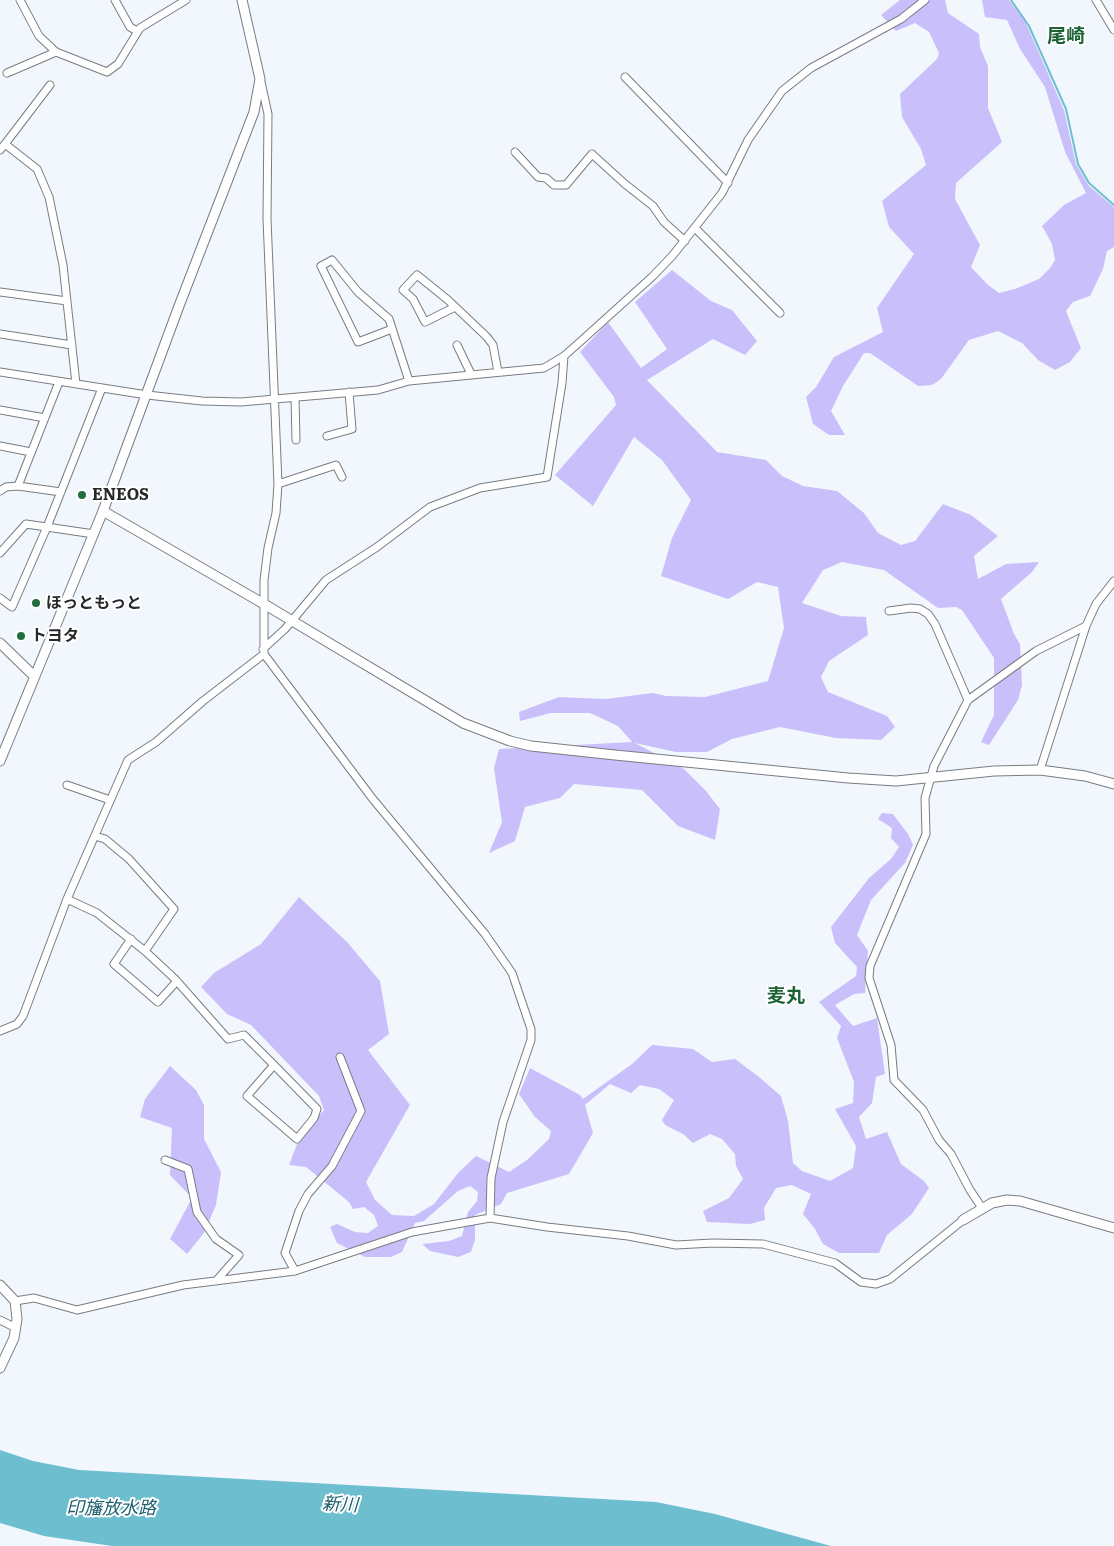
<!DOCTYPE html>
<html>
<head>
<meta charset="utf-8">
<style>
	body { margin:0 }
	canvas { display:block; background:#f2f7fe }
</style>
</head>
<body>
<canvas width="1114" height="1546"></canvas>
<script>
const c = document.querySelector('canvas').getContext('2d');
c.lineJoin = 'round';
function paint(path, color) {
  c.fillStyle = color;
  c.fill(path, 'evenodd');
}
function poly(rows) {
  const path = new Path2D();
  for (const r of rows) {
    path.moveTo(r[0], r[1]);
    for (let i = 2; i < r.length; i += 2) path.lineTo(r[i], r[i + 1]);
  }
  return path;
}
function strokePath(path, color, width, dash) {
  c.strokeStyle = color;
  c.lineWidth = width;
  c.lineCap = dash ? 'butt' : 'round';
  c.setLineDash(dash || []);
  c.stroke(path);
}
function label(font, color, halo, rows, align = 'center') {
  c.font = font + ' Literata,"Noto Sans JP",serif';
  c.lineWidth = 4;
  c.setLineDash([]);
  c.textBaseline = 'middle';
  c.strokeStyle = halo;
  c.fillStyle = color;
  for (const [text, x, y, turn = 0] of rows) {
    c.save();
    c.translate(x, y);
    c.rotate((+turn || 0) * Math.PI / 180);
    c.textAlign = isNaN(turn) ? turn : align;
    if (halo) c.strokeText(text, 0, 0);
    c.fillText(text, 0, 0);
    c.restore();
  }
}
paint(poly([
	[900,0,945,0,948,13,979,34,980,47,988,66,988,108,1002,142,956,183,955,199,980,245,971,267,987,284,999,293,1015,289,1039,279,1050,268,1055,260,1052,244,1042,226,1064,205,1086,193,1065,152,1045,87,1020,49,1007,20,985,17,982,0,1009,0,1025,21,1064,110,1076,164,1089,186,1114,207,1114,247,1107,251,1103,269,1090,296,1073,302,1066,311,1081,348,1070,362,1055,370,1038,360,1022,343,998,331,969,340,941,379,932,385,918,386,870,353,864,353,843,386,831,411,845,435,829,435,813,424,806,397,816,387,834,357,883,332,877,308,914,254,889,227,882,201,926,165,921,149,902,117,900,94,937,59,939,53,929,32,915,23,896,31,881,15],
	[672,270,711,301,732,310,757,341,745,355,713,339,647,380,717,452,766,460,782,476,803,486,837,491,864,513,878,533,901,545,915,541,943,504,971,515,998,536,974,556,978,579,1006,564,1039,562,1032,572,1001,599,1014,634,1020,644,1022,685,1018,700,989,745,981,742,994,715,994,658,962,610,956,607,938,608,884,570,842,562,823,570,802,603,841,616,866,617,868,635,829,661,821,677,828,692,887,716,895,727,881,740,836,738,780,727,732,739,707,752,676,752,635,743,684,769,706,791,720,809,715,840,678,826,642,790,574,784,560,798,525,807,515,841,489,853,502,822,494,768,499,749,632,742,618,726,590,713,551,713,520,721,519,712,559,697,606,699,653,693,666,696,705,697,768,681,784,628,778,587,757,582,728,599,661,576,672,538,691,500,662,460,634,437,593,506,555,475,616,405,614,397,580,352,608,322,641,368,667,349,635,302],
	[882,813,893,814,908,834,913,845,905,863,871,900,857,935,868,951,865,993,854,994,835,1005,853,1026,877,1018,885,1074,876,1077,872,1103,859,1117,866,1139,887,1132,901,1164,924,1181,929,1188,912,1214,887,1235,879,1253,839,1253,823,1244,815,1229,803,1214,811,1194,792,1185,776,1188,764,1208,765,1220,750,1224,707,1222,703,1211,729,1198,743,1179,736,1166,735,1154,722,1139,710,1134,693,1143,683,1134,665,1125,662,1120,674,1100,659,1089,640,1085,631,1093,610,1084,585,1105,593,1133,569,1174,507,1193,501,1204,475,1215,475,1240,471,1252,458,1257,430,1251,422,1244,449,1241,462,1236,468,1212,477,1201,478,1192,470,1186,458,1191,424,1221,415,1223,402,1252,391,1257,365,1257,337,1243,330,1227,337,1224,355,1232,368,1233,378,1226,374,1215,364,1207,353,1209,349,1202,306,1167,289,1165,297,1144,324,1110,319,1096,251,1025,227,1014,201,987,214,973,261,944,299,897,347,942,380,981,389,1034,368,1050,410,1105,366,1182,375,1200,392,1215,414,1216,434,1204,458,1173,476,1156,509,1172,527,1160,549,1139,551,1131,535,1117,519,1094,530,1068,580,1095,583,1099,632,1064,652,1045,693,1049,712,1062,735,1059,759,1077,781,1096,788,1121,793,1163,802,1171,830,1181,853,1168,856,1146,835,1109,853,1103,854,1082,837,1038,841,1026,819,1002,856,976,857,967,835,943,831,927,869,878,891,859,899,847,891,838,892,828,878,819],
	[170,1066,196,1090,204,1105,204,1139,221,1172,216,1205,204,1233,187,1254,170,1239,192,1198,170,1175,172,1128,140,1117,145,1099]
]), '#c9c0fb');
paint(poly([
	[0,1450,33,1461,79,1470,656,1502,715,1514,831,1546,112,1546,44,1536,0,1523]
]), '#6dbfd0');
strokePath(poly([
	[1011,0,1029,26,1066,109,1078,164,1089,183,1114,205]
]), '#6dbfd0', 2);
const street = poly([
	[20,0,39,36,56,52],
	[115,0,130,27,137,31],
	[1096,0,1114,30],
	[7,73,56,52,107,72,118,64,140,28,186,0],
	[625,77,728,183],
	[261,82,268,114,267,219,278,484,276,513,268,548,264,580,264,654,372,798,485,934,512,973,531,1029,531,1040,503,1122,491,1178,490,1218],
	[5,144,50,85],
	[0,150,5,144,37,169,49,197,63,265,76,384],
	[515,152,538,177,546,178,554,185,566,185,592,154,625,184,653,206,664,222,685,241],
	[695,228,780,313],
	[0,292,67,301],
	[455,307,425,322,413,299,403,290,417,275,448,300,487,337,493,345,498,372],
	[392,329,358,342,321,266,332,260,358,292,389,319,409,381],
	[0,334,72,345],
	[457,345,471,374],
	[0,372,147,395,202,401,241,402,378,390,409,381,544,368,564,356,581,341,653,276,673,255,722,193,748,140,782,91,811,68,901,19,925,0],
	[295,398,296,440],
	[0,410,45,418],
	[327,436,352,429,349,392],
	[0,446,31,452],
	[278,484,336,465,342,477],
	[18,486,59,382],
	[0,491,6,487,18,486,61,492],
	[0,553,26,524,94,534],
	[0,598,12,607,47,527,102,388],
	[889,611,911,608,920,609,928,614,935,624,968,700],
	[263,649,285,629,326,580,377,547,430,507,480,488,547,477,562,383,564,356],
	[1040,770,1086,626,1096,604,1114,581],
	[67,785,110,800],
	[95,836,105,839,129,859,174,909,145,951],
	[67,899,97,913,145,951,175,979,228,1039,244,1035,274,1065,317,1109,314,1118,297,1139,247,1096,274,1065],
	[131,939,114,964,158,1002,177,981],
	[0,1031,17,1024,23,1016,67,899,128,760,156,742,203,701,264,654],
	[165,1160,188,1169,197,1212,216,1239,239,1255,216,1281],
	[982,1208,970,1190,951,1154,939,1140,923,1110,894,1080,891,1045,869,978,870,966,926,834,925,798,934,766,968,700,1036,651,1086,626],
	[295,1271,285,1253,299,1211,308,1194,332,1166,361,1111,340,1057],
	[15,1301,34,1298,77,1310,183,1285,295,1271,412,1232,490,1218,547,1227,628,1236,676,1245,713,1243,763,1244,835,1263,861,1282,876,1284,890,1279,963,1220],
	[0,1320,16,1328]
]);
const secondary = poly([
	[103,511,264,604,463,723,510,741,531,746,615,755,848,778,896,781,994,771,1040,770,1085,776,1114,784],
	[0,643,34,676],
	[0,761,103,511,179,306,254,112,260,79,242,0],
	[963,1220,992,1203,1007,1200,1020,1201,1114,1228],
	[0,1285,15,1301,17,1319,14,1338,0,1368]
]);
strokePath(street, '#787d82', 9);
strokePath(secondary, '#787d82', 11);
strokePath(street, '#fff', 7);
strokePath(secondary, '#fff', 9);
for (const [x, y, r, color] of [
	[82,495,5,"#216f3e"],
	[36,603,5,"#216f3e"],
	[21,636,5,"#216f3e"]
]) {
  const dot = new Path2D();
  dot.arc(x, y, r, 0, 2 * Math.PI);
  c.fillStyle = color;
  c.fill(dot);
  strokePath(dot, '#fff', 2);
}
label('bold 16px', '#26282a', '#fff', [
	["ENEOS",92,495],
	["ほっともっと",46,603],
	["トヨタ",31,636]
], 'left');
label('italic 18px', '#1d616d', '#fff', [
	["新川",340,1505,3],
	["印旛放水路",111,1509]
]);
label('bold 19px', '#1b6235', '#fff', [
	["尾崎",1066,36],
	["麦丸",786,996]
]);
</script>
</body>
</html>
